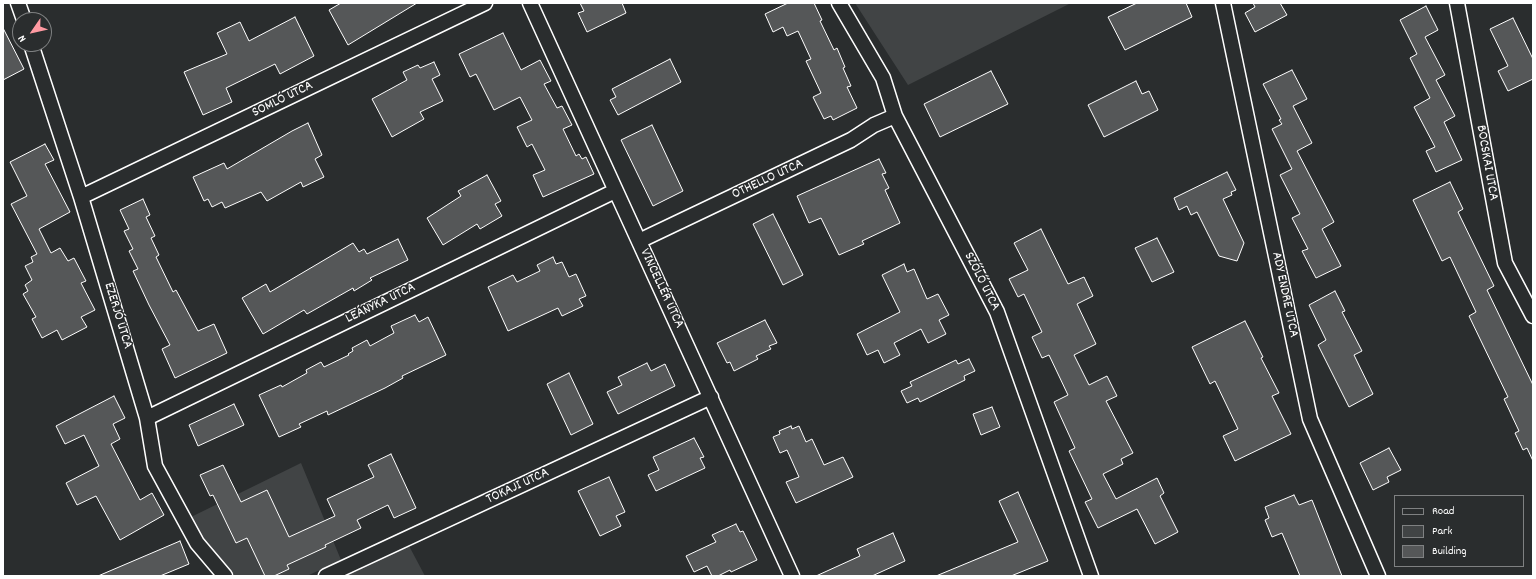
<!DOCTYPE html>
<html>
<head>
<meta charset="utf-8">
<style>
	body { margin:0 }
	#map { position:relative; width:1536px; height:579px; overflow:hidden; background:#2a2d2e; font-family:Dekko,sans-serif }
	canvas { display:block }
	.frame { position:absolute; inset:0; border:4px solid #fff; pointer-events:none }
	.legend { position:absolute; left:1394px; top:495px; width:130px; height:72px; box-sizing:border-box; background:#2a2d2e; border:1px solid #7f8182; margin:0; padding:5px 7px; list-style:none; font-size:12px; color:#fff }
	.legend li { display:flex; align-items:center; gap:8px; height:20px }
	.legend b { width:20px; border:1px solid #7f8182 }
	.north { position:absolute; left:12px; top:12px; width:40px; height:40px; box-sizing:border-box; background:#2a2d2e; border:1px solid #7f8182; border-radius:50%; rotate:236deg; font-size:11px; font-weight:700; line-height:16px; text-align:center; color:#fff }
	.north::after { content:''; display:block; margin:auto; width:14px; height:18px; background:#ff9aa2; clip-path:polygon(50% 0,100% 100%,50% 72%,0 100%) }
</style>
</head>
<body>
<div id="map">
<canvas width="1536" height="579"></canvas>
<div class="frame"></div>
<ul class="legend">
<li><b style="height:5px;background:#2a2d2e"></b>Road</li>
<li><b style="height:11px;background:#414445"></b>Park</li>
<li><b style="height:11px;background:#555758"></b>Building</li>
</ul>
<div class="north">N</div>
</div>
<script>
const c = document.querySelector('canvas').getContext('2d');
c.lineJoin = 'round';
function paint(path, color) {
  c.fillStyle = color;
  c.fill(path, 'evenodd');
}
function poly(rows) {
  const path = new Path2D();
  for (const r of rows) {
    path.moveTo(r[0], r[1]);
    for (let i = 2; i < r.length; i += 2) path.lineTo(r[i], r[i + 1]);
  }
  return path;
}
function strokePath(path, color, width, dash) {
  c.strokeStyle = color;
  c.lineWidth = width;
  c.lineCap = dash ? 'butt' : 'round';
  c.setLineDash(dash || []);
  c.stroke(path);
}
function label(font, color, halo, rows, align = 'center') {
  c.font = font + ' Dekko,sans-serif';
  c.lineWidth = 3;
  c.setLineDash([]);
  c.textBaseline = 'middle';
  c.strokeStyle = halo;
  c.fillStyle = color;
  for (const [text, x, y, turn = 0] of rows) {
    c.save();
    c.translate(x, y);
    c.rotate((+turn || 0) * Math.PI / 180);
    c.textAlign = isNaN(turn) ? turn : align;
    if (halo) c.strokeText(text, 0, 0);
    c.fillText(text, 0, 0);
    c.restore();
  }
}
paint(poly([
	[855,3,1071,3,908,85],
	[301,463,341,560,307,576,231,576,204,545,191,517],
	[408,544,425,576,338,576]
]), '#414445');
const building = poly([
	[341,3,417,3,348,45,329,10,341,3],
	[580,3,622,3,626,13,587,32,578,13,584,11,580,3],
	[788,3,814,3,822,20,820,21,834,50,837,48,845,67,843,68,851,86,847,87,857,108,833,120,831,116,824,119,813,97,821,93,806,61,811,59,798,31,787,36,783,27,773,32,765,14,788,3],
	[1137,3,1186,3,1192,17,1125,50,1108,17,1137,3],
	[1253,3,1280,3,1287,15,1255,32,1245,13,1255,7,1253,3],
	[1426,6,1438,30,1425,37,1445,75,1436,80,1455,116,1444,122,1462,160,1436,172,1426,151,1435,147,1414,107,1430,98,1410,58,1417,54,1400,20,1426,6],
	[295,17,314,56,280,74,275,64,226,88,232,102,203,115,184,72,227,54,217,33,240,22,249,41,295,17],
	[1513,18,1533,59,1533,79,1508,91,1498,71,1508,66,1490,29,1513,18],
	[3,28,24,69,3,80,3,28],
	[503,33,521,70,540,60,551,81,544,84,557,108,562,106,572,125,563,129,576,156,579,154,582,159,586,157,594,174,543,197,533,175,545,170,532,144,527,147,517,127,532,120,520,97,494,110,476,74,470,77,459,54,503,33],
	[670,59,681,82,618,115,610,100,616,97,612,89,670,59],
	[434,62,440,75,432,79,443,101,420,112,424,119,392,137,372,99,407,80,403,72,418,65,420,68,434,62],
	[1292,70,1307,99,1293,106,1312,143,1297,151,1334,222,1322,229,1341,266,1316,278,1302,251,1308,249,1292,218,1300,214,1280,175,1292,169,1272,129,1282,124,1279,120,1281,119,1263,84,1292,70],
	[991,71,1008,104,940,137,924,104,991,71],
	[1136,81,1142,94,1149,91,1158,110,1104,137,1088,105,1136,81],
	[308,123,322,155,315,159,324,177,303,187,301,182,267,201,261,192,225,208,222,202,212,207,208,199,204,201,193,177,224,163,227,169,292,131,308,123],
	[652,125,683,191,653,206,621,140,652,125],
	[45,144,54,160,45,164,70,212,39,229,51,253,60,248,68,261,74,258,86,281,81,283,95,310,81,317,87,327,62,340,57,330,42,338,32,319,36,317,23,294,28,291,25,285,32,280,25,266,33,262,31,257,37,254,11,204,27,196,10,162,45,144],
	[879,159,886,173,882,174,889,188,885,190,900,223,862,241,864,244,839,255,821,218,809,223,797,196,879,159],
	[1227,172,1236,190,1231,192,1232,195,1223,199,1244,243,1237,261,1219,256,1197,212,1191,215,1187,206,1179,210,1174,198,1227,172],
	[487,175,501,201,495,204,502,216,480,229,477,224,443,245,427,218,461,196,458,191,487,175],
	[1450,182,1463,209,1458,212,1494,286,1487,290,1533,385,1533,461,1527,448,1523,450,1515,433,1519,431,1504,399,1508,397,1469,316,1476,312,1450,257,1442,261,1413,200,1450,182],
	[143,199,150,215,146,217,155,236,151,238,159,255,156,257,173,292,176,290,198,331,214,324,227,353,175,378,162,349,170,345,149,305,133,271,138,269,129,251,133,249,124,231,129,229,120,210,143,199],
	[773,214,803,275,783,285,753,224,773,214],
	[1041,229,1068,284,1084,277,1093,296,1077,304,1096,344,1074,355,1089,385,1107,376,1117,396,1106,401,1133,453,1121,459,1123,464,1103,474,1116,499,1157,478,1164,493,1160,496,1178,532,1155,544,1137,509,1098,528,1085,502,1092,499,1069,451,1075,448,1054,402,1068,395,1049,355,1042,358,1032,337,1042,332,1024,294,1018,297,1009,279,1028,270,1014,243,1041,229],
	[1157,238,1174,272,1152,282,1135,248,1157,238],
	[398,239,408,260,370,278,372,280,354,291,353,288,307,314,304,310,263,334,242,298,266,284,270,292,353,243,359,252,364,249,367,254,398,239],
	[553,257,556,264,562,262,569,277,576,274,586,296,579,299,583,306,562,316,558,308,508,331,488,287,513,275,517,282,540,271,537,265,553,257],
	[904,264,907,272,914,269,927,299,938,294,949,315,939,320,946,334,928,343,921,329,894,343,900,355,884,363,878,350,867,355,857,334,900,312,882,275,904,264],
	[1335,291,1345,311,1342,312,1362,351,1354,355,1373,394,1349,407,1318,345,1326,340,1309,305,1335,291],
	[415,315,419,322,428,317,446,355,402,376,403,378,385,388,328,415,327,411,299,424,301,427,279,437,259,395,281,385,282,387,307,373,306,370,321,362,324,367,349,355,348,354,353,351,352,348,367,340,370,346,394,333,391,326,415,315],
	[765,320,777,343,769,346,771,349,756,356,758,359,734,371,730,362,727,363,717,343,765,320],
	[1245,321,1263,357,1261,358,1279,393,1272,396,1291,434,1235,461,1223,436,1238,429,1215,381,1210,384,1192,347,1245,321],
	[969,359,975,371,964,376,965,380,920,402,918,398,907,403,901,391,912,386,910,382,956,360,958,364,969,359],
	[647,363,651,371,665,364,675,386,618,414,607,392,622,385,618,377,647,363],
	[569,373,593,424,571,435,547,384,569,373],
	[114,396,125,418,113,424,120,439,111,444,140,500,152,493,164,515,120,540,96,496,77,505,66,483,99,466,84,435,65,444,56,426,114,396],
	[234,404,244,425,198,446,189,425,234,404],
	[992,407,1000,427,981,435,973,414,992,407],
	[791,426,792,429,799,426,806,442,812,439,824,465,843,457,853,477,796,503,786,482,799,477,787,450,780,453,773,437,780,434,779,431,791,426],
	[694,438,704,457,700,458,705,468,656,491,648,475,659,470,653,457,694,438],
	[1389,448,1401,470,1387,477,1389,482,1373,490,1360,463,1389,448],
	[391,454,416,508,394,518,388,505,357,520,361,528,325,545,326,547,287,565,289,569,274,576,265,576,247,538,236,543,213,495,210,496,200,475,223,465,241,502,267,490,289,537,335,516,327,499,374,477,368,465,391,454],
	[609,477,625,512,616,516,621,526,600,536,578,491,609,477],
	[1018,492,1048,561,1011,576,936,576,1018,542,999,501,1018,492],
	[1294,495,1299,505,1312,500,1342,576,1300,576,1282,533,1272,537,1265,520,1269,518,1265,507,1294,495],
	[736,524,740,532,743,531,757,560,731,572,730,570,718,576,712,576,707,566,694,572,686,556,716,542,712,535,736,524],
	[893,533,905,561,872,576,816,576,860,556,857,549,893,533],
	[180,541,189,564,160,576,98,576,180,541]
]);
paint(building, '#555758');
strokePath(building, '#fff', 1);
const minor = poly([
	[18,3,24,20],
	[530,3,792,576],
	[839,3,883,78,895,116,997,312,1091,576],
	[1223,3,1310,419,1378,576],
	[1457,3,1505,263,1533,316],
	[31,44,81,197,147,418,155,466,197,543,225,576],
	[81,197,485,3],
	[639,241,851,140,874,125,895,116],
	[147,418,615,191],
	[326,576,711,397]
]);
strokePath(minor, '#fff', 17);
strokePath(minor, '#2a2d2e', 14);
label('14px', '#fff', '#2a2d2e', [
	["SOMLÓ UTCA",283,100,-26],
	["BOCSKAI UTCA",1486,163,80],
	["OTHELLO UTCA",768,180,-25],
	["SZŐLŐ UTCA",981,282,63],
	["VINCELLÉR UTCA",661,289,65],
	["ADY ENDRE UTCA",1284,295,78],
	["LEÁNYKA UTCA",381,304,-26],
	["EZERJÓ UTCA",117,316,73],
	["TOKAJI UTCA",518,487,-25]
]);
</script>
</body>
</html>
